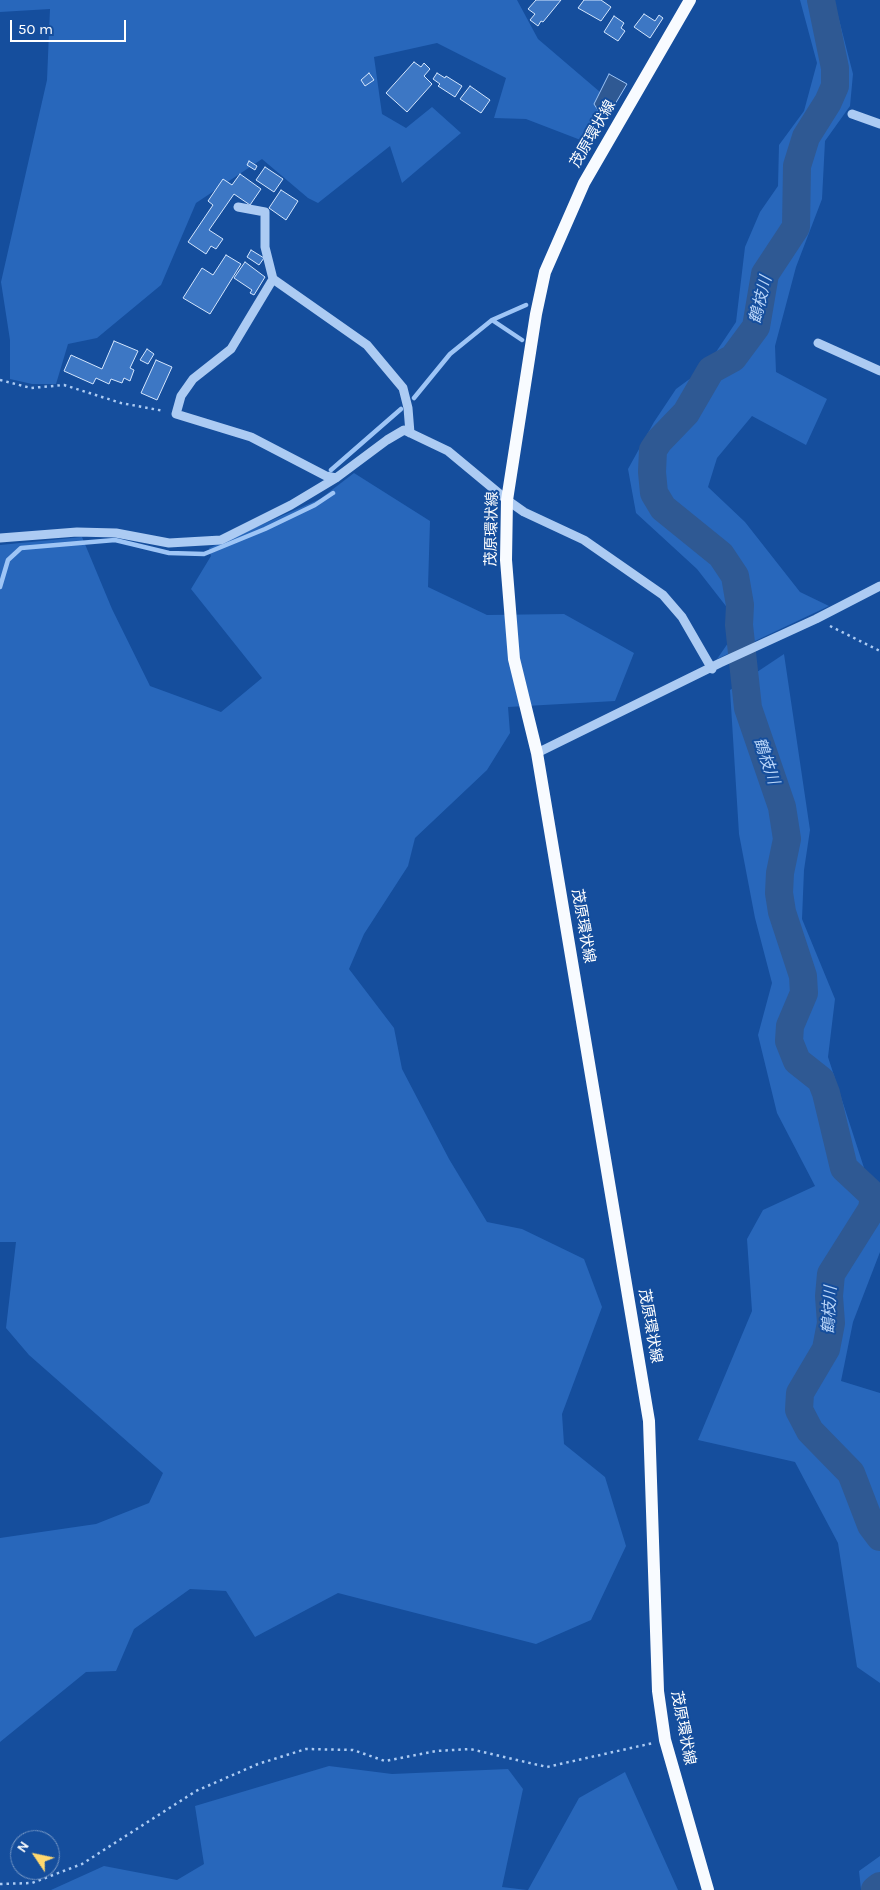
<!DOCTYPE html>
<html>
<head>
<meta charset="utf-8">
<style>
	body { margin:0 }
	#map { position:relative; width:880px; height:1890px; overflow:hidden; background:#154e9d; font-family:Karla,sans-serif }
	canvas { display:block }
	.north { position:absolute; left:10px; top:1830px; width:50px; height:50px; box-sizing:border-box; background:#154e9d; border:1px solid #7395c4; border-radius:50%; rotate:304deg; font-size:14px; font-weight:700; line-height:20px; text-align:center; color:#fff }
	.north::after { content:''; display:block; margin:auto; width:18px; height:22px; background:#ffd86e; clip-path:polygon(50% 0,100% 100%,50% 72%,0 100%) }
	.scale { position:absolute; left:10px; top:20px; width:116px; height:22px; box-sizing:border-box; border:2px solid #fff; border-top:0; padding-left:6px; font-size:15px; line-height:18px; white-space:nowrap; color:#fff; -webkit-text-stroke:4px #154e9d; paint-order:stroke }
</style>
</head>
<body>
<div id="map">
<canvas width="880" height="1890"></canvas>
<div class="north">N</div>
<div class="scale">50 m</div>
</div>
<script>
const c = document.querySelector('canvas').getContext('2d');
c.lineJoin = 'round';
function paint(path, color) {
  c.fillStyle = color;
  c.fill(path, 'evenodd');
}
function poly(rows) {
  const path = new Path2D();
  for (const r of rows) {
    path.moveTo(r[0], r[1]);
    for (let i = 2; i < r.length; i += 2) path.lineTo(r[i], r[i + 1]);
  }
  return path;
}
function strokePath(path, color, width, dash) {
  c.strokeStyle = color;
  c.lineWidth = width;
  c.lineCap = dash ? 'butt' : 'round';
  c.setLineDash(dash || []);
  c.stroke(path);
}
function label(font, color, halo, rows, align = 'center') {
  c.font = font + ' Karla,"Noto Sans JP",sans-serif';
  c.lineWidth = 4;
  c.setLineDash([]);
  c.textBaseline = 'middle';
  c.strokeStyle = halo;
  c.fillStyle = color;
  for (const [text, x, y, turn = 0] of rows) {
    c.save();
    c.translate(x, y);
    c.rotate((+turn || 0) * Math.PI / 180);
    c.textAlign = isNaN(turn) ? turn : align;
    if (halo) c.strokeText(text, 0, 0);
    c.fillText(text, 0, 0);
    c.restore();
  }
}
paint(poly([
	[0,0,517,0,538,39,600,92,594,104,605,121,591,144,526,119,494,118,506,78,437,43,374,57,382,114,406,128,432,107,461,133,402,183,390,146,318,203,308,198,262,159,196,203,161,285,97,338,68,344,56,384,32,384,10,379,10,340,1,282,47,80,50,9,0,12],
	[800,0,834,0,853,74,850,106,825,141,822,199,796,267,775,346,776,372,827,399,806,445,752,416,717,458,708,487,745,522,800,592,829,606,717,659,735,633,736,619,697,569,636,513,628,469,654,422,676,389,706,367,736,322,745,247,760,212,778,186,779,145,804,111,817,63],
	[354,473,430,521,428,587,487,615,564,614,634,653,615,701,508,707,510,733,487,770,415,838,408,866,364,934,349,969,394,1028,402,1069,449,1159,487,1222,522,1229,584,1259,602,1307,562,1414,564,1444,605,1477,626,1546,591,1620,536,1644,338,1593,255,1637,226,1591,190,1589,134,1629,116,1671,86,1672,0,1742,0,1538,96,1524,149,1503,163,1473,29,1355,6,1328,16,1242,0,1242,0,545,82,537,112,609,150,686,221,712,262,678,191,589,211,556,209,548,320,499],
	[784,654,810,830,804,870,802,919,835,999,828,1057,880,1217,880,1252,853,1322,841,1381,880,1393,880,1683,857,1667,838,1543,795,1462,698,1440,752,1311,747,1239,763,1210,815,1186,777,1113,758,1035,772,983,755,918,739,834,730,690],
	[329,1766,392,1774,508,1769,523,1789,502,1887,527,1890,51,1890,104,1866,177,1880,204,1864,195,1806],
	[625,1772,678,1890,528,1890,579,1798],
	[880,1856,880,1890,861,1890,859,1871]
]), '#2867bb');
const water = poly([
	[609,74,627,84,605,121,594,104,609,74]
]);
paint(water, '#2f5993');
strokePath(water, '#9ec5f6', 1);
strokePath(poly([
	[492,320,522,340],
	[414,398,450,354,492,320,526,305],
	[331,470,401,409],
	[0,587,8,560,21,548,115,540,169,553,204,554,265,529,315,505,333,493]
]), '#9ec5f6', 4.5);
strokePath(poly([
	[821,0,835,68,835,86,828,102,806,137,797,166,796,227,765,274,756,327,733,358,711,370,686,413,659,441,653,450,652,472,654,493,663,508,721,555,735,576,740,605,739,625,748,708,782,807,787,839,780,873,779,893,782,912,803,976,804,993,790,1026,789,1041,797,1061,821,1080,826,1093,844,1168,874,1196,872,1209,831,1274,829,1296,831,1323,826,1349,800,1393,799,1410,810,1431,851,1473,871,1525,880,1537],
	[875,1890,880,1886]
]), '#2f5993', 28);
const building = poly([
	[536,0,561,0,543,22,541,21,538,26,530,20,535,14,528,9,536,0],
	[584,0,601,0,611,7,601,21,578,8,584,0],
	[644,14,655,21,659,15,663,18,650,38,634,27,644,14],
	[614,16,624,23,621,28,625,31,618,41,604,32,614,16],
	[414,62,421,67,424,63,430,69,424,76,432,84,407,112,386,93,414,62],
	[369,73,374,80,365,86,361,80,369,73],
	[437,73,445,78,446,76,462,86,455,97,438,86,440,84,433,79,437,73],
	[470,86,490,100,481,113,460,99,470,86],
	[249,161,257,166,255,170,247,165,249,161],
	[265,167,283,179,274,192,256,180,265,167],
	[240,174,261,189,250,205,234,194,209,230,223,239,216,249,211,246,206,254,188,242,213,205,208,201,223,179,232,185,240,174],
	[281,190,298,201,286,220,269,208,281,190],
	[251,250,264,258,259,265,247,257,251,250],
	[226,255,241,264,210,314,183,298,202,268,213,275,226,255],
	[245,262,265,277,254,295,250,293,252,290,234,278,245,262],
	[114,341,138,351,130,368,134,370,130,381,124,378,122,383,111,379,109,384,96,378,93,384,64,371,71,355,102,369,114,341],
	[147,349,154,354,148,364,140,360,147,349],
	[156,360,172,367,157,400,141,393,156,360]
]);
paint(building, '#3d77c4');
strokePath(building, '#d4e6fd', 1);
strokePath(poly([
	[0,380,31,388,64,385,121,403,164,411],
	[830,626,880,651],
	[0,1884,32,1883,82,1864,196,1791,258,1764,306,1749,353,1750,385,1761,436,1751,470,1749,547,1767,653,1743]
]), '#accbf3', 2.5, [2.5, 4]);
strokePath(poly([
	[852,114,880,124],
	[238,207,265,212,265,247,273,279,231,349,193,379,181,396,176,414,251,437,326,476,336,478],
	[273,279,367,345,403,388,408,408,410,433],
	[818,343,880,371],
	[0,538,77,532,116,533,169,543,221,540,291,505,336,478,387,440,404,430,448,451,507,500,524,512,584,540,663,595,682,617,712,669],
	[537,753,720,663,816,619,880,586]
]), '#accbf3', 9);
strokePath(poly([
	[690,0,584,183,545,272,536,314,507,500,506,560,514,659,537,753,649,1421,658,1691,665,1740,708,1890]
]), '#f8fbff', 12);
label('15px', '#fff', '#154e9d', [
	["茂原環状線",593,134,-60],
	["茂原環状線",492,529,-89],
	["茂原環状線",583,926,80],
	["茂原環状線",650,1326,80],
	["茂原環状線",683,1728,79]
]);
label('italic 16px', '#b9d5f9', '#154e9d', [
	["鶴枝川",761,300,-76],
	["鶴枝川",766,761,71],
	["鶴枝川",830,1310,-87]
]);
</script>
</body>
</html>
